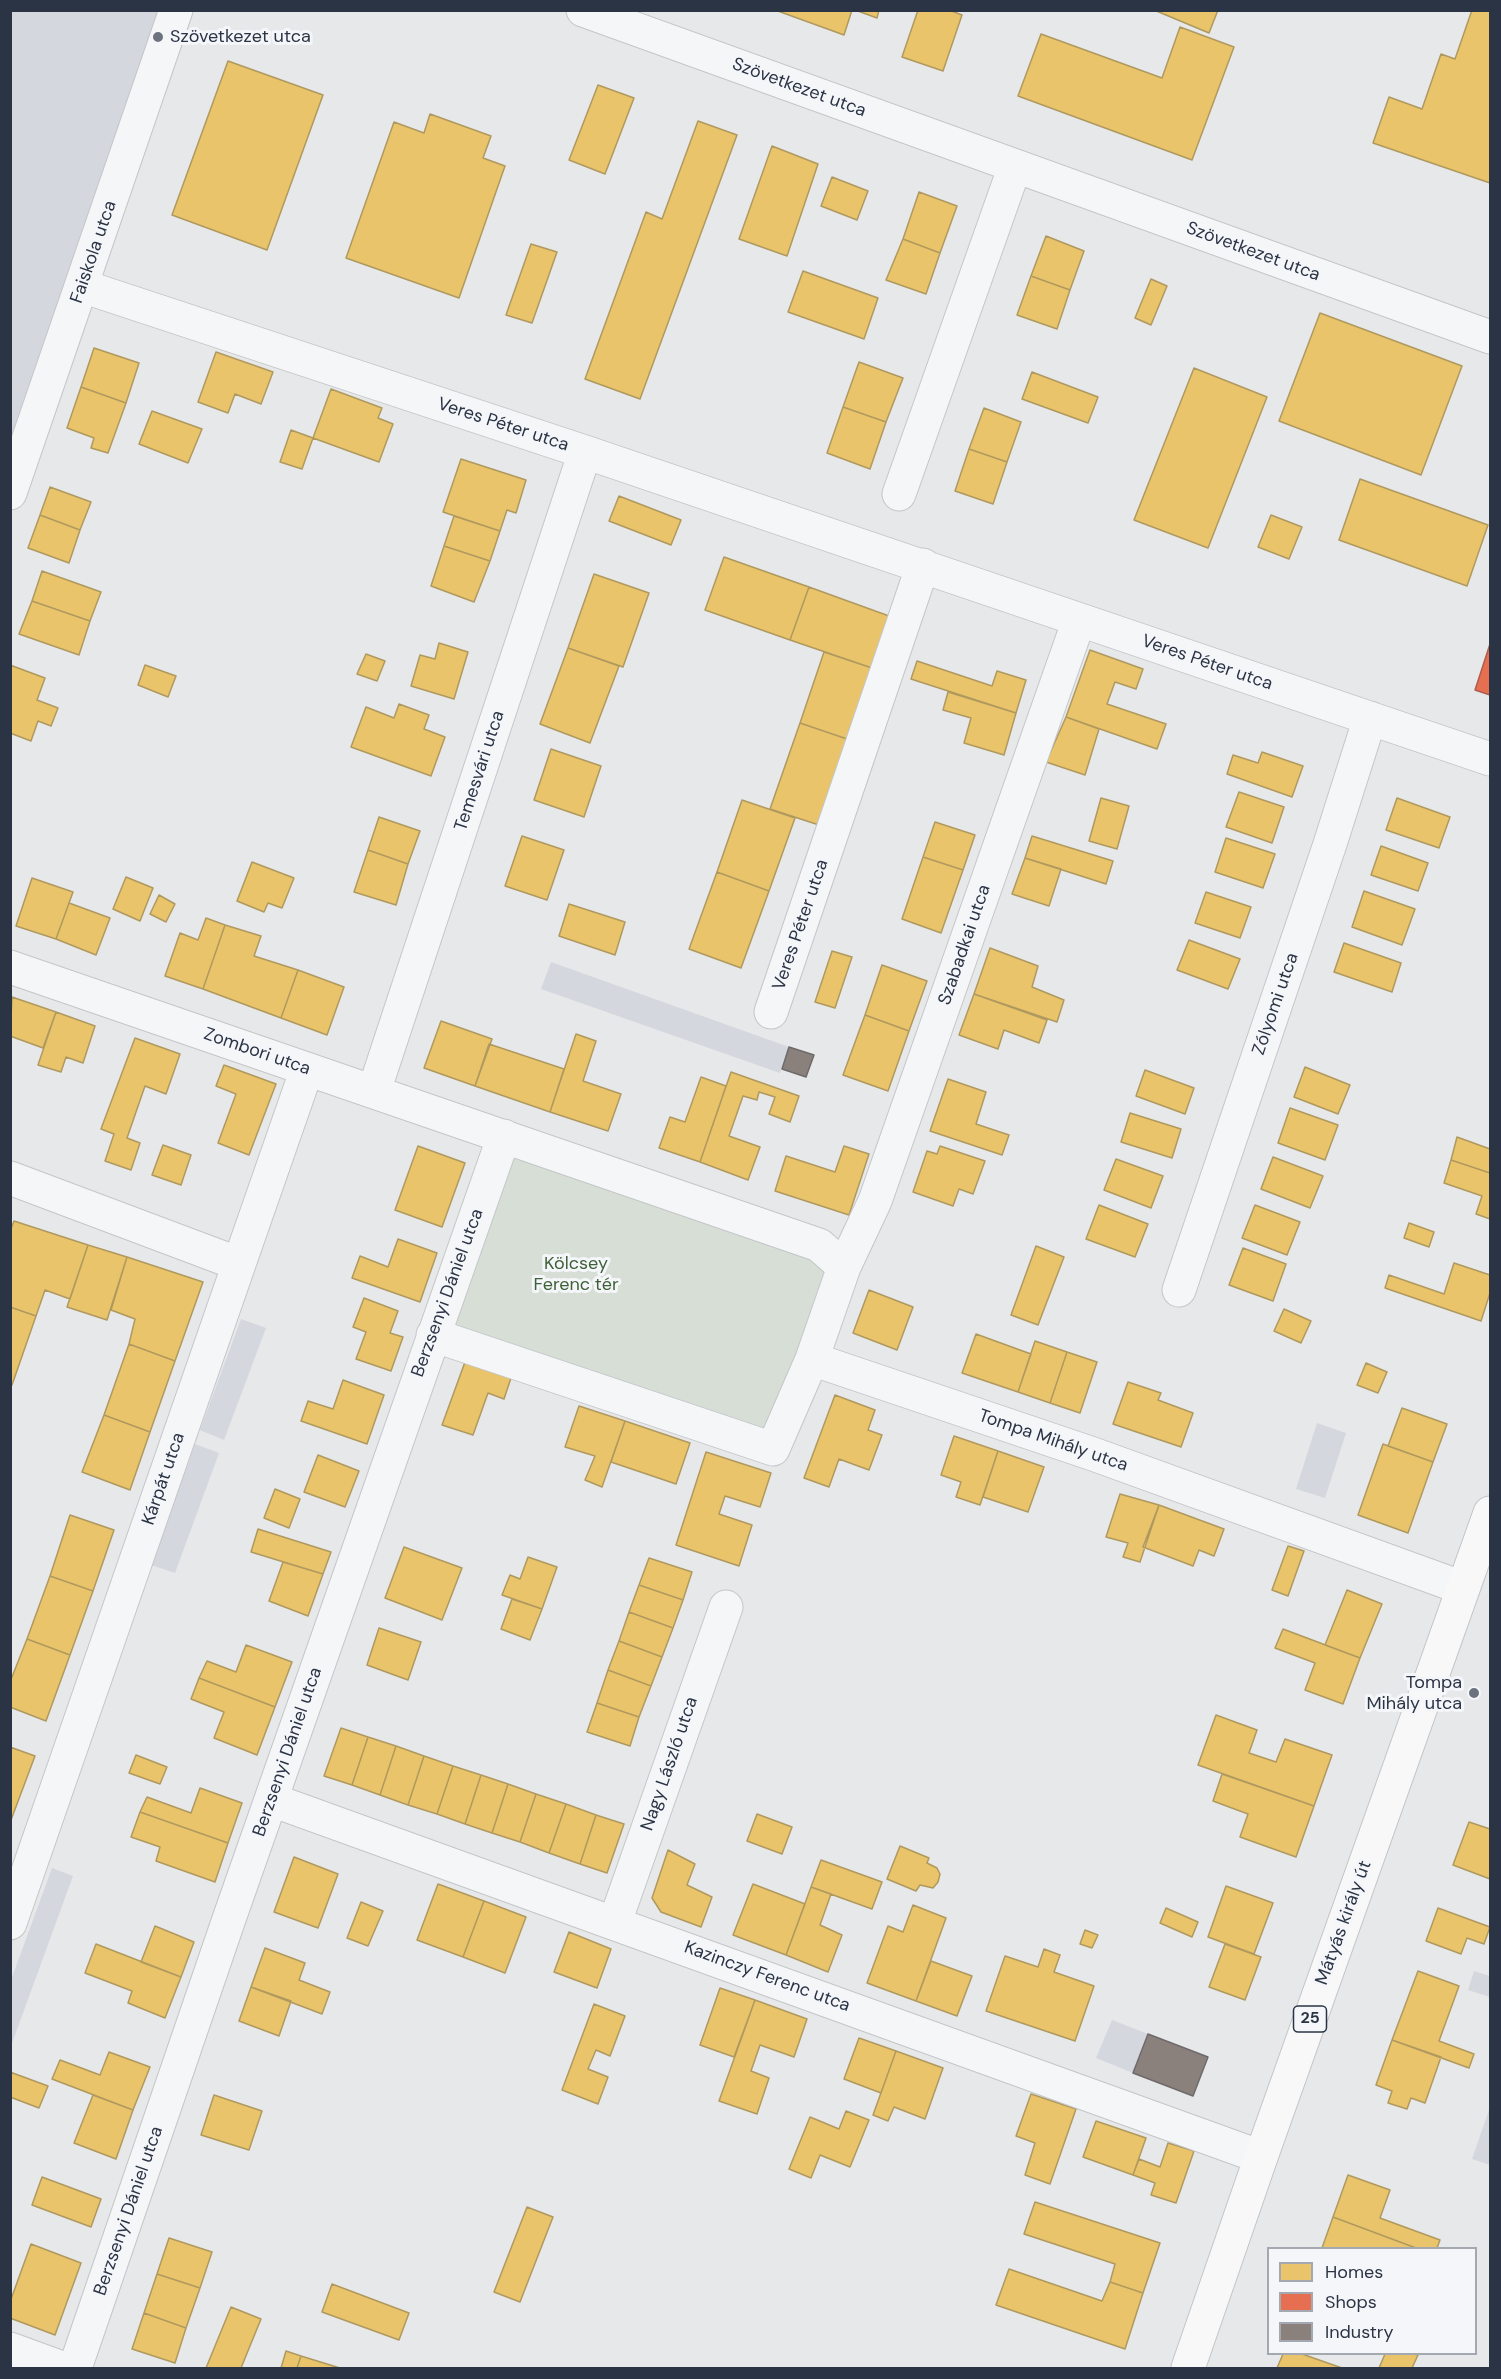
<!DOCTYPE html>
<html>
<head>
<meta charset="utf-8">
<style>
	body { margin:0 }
	#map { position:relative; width:1501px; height:2379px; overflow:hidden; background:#e6e8ea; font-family:"DM Sans",sans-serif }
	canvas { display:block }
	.frame { position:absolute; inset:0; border:12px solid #2b3445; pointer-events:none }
	.legend { position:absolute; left:1267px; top:2247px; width:210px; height:108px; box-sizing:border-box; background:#f4f6f9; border:2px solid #a4a8b1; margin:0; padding:8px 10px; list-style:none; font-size:18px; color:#2b3445 }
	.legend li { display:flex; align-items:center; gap:12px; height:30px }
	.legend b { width:30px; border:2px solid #a4a8b1 }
</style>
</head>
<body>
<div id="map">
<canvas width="1501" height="2379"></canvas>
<div class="frame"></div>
<ul class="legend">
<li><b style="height:16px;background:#e9c46a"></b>Homes</li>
<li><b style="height:16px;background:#e76f51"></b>Shops</li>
<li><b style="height:16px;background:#8a817c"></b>Industry</li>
</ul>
</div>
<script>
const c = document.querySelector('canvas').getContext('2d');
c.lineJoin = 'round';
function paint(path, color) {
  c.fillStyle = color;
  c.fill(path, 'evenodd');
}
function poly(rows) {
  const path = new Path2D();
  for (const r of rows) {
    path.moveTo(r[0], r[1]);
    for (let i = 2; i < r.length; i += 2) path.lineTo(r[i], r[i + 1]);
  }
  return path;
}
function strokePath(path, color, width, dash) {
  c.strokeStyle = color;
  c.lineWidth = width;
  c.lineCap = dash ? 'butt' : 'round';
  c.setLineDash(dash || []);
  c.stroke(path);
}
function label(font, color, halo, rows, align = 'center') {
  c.font = font + ' "DM Sans",sans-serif';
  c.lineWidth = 6;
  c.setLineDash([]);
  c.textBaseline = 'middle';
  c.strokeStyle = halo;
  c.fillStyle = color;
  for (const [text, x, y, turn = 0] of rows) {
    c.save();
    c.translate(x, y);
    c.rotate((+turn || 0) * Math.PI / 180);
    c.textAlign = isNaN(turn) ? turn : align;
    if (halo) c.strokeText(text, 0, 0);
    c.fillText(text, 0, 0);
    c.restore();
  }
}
paint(poly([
	[11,11,164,11,11,444],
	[551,962,789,1047,780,1073,541,989],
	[241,1319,266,1328,224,1440,200,1430],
	[1317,1423,1346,1433,1325,1498,1296,1489],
	[195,1444,219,1453,175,1573,151,1565],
	[52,1868,73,1876,11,2046,11,1980],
	[1474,1971,1490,1976,1490,1997,1468,1990],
	[1112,2020,1148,2034,1133,2073,1096,2058],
	[1490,2107,1490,2165,1472,2159]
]), '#d4d7dd');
paint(poly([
	[504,1136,811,1254,830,1274,773,1449,433,1335]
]), '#d6ded6');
const homes = poly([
	[775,10,852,10,844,35,775,10],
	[855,10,879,10,877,18,855,10],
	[918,10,949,10,962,15,943,71,902,57,918,10],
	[1154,10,1218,10,1209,33,1154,10],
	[1472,10,1490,10,1490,183,1373,143,1389,97,1422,109,1441,54,1455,59,1472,10],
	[1180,27,1234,47,1192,160,1018,96,1041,34,1162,78,1180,27],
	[228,61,323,95,267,250,172,215,228,61],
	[598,85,634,98,605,174,569,160,598,85],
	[430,114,491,136,483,158,505,166,459,298,346,258,394,122,424,133,430,114],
	[698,121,737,135,640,399,585,379,646,212,662,219,698,121],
	[772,146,818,164,787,256,739,239,772,146],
	[832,177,868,191,857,220,821,206,832,177],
	[919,192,957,206,940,253,903,239,919,192],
	[1046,236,1084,251,1070,290,1031,276,1046,236],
	[903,239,940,253,926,294,886,280,903,239],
	[531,244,557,252,532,323,506,315,531,244],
	[803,271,878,298,864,339,788,312,803,271],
	[1031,276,1070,290,1057,329,1017,315,1031,276],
	[1151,279,1167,286,1151,325,1135,318,1151,279],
	[1320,313,1462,366,1421,475,1279,421,1320,313],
	[94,348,139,363,126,403,81,387,94,348],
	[216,352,273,372,261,404,235,394,228,413,198,402,216,352],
	[859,362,903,378,886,422,843,407,859,362],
	[1194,368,1267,397,1208,548,1134,520,1194,368],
	[1032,372,1098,397,1088,423,1022,399,1032,372],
	[81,387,126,403,108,453,91,448,94,438,67,428,81,387],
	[331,389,382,408,378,418,393,424,379,462,313,438,331,389],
	[843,407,886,422,870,469,827,453,843,407],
	[984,408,1021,422,1007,462,969,449,984,408],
	[152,411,202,429,188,463,139,444,152,411],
	[291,430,313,438,302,469,280,462,291,430],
	[969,449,1007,462,993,504,955,491,969,449],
	[461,459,526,480,516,513,507,510,500,531,443,512,461,459],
	[1360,479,1488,525,1467,586,1339,540,1360,479],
	[50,487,91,502,80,530,40,515,50,487],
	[619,496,681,520,671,545,609,521,619,496],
	[40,515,80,530,69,563,28,548,40,515],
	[1271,515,1302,527,1289,559,1258,547,1271,515],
	[454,516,500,531,490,561,444,546,454,516],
	[444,546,490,561,474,602,431,586,444,546],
	[724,557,809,587,790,640,705,610,724,557],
	[42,571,101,592,90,621,32,601,42,571],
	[594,574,649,593,623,667,568,648,594,574],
	[809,587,889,616,872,668,790,640,809,587],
	[32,601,90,621,79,655,19,634,32,601],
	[439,643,468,652,454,699,411,686,420,655,435,659,439,643],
	[568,648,619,666,590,743,540,724,568,648],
	[1090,650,1143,669,1136,689,1115,682,1107,704,1166,724,1157,749,1066,717,1090,650],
	[824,652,872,668,847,739,800,723,824,652],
	[366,654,385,661,377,681,357,674,366,654],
	[917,661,992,686,997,671,1026,680,1016,713,911,679,917,661],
	[10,665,45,678,37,700,58,708,51,726,38,721,31,741,10,733,10,665],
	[145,665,176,676,168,697,138,685,145,665],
	[948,692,1016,713,1004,755,964,743,971,718,943,710,948,692],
	[399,704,429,715,424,729,445,737,431,776,351,747,366,707,394,718,399,704],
	[1066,717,1099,729,1085,775,1046,762,1066,717],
	[800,723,847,739,819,825,770,809,800,723],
	[551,749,601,766,584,817,534,800,551,749],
	[1262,752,1303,766,1292,797,1227,774,1233,755,1258,763,1262,752],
	[1239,792,1284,807,1272,843,1226,827,1239,792],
	[1101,798,1129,806,1117,849,1089,841,1101,798],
	[1397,798,1450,817,1439,848,1386,830,1397,798],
	[742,800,795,818,769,891,717,872,742,800],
	[379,817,420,831,408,864,368,850,379,817],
	[935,822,975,835,963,870,923,857,935,822],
	[522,836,564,850,547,900,505,886,522,836],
	[1032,836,1113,861,1106,884,1025,858,1032,836],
	[1226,838,1275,854,1263,888,1215,872,1226,838],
	[1381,846,1428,863,1418,891,1371,875,1381,846],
	[368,850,408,864,396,905,354,892,368,850],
	[923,857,963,870,941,933,902,919,923,857],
	[1025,858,1061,869,1049,906,1012,894,1025,858],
	[252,862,294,878,282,908,268,903,264,912,237,901,252,862],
	[717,872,769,891,741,968,689,949,717,872],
	[126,877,153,888,140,921,113,909,126,877],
	[32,878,73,892,56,939,16,926,32,878],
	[1364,891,1415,909,1402,945,1352,927,1364,891],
	[1206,892,1251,907,1240,938,1195,923,1206,892],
	[159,895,175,904,166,922,150,914,159,895],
	[69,903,110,918,96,955,56,939,69,903],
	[569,904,625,922,615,955,559,936,569,904],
	[206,918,225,925,203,989,165,976,180,933,198,940,206,918],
	[225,925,261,936,254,956,298,970,281,1018,203,989,225,925],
	[1189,940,1240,959,1228,989,1177,970,1189,940],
	[1344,943,1401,963,1392,992,1334,972,1344,943],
	[990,948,1038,966,1032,987,1064,1000,1057,1022,974,994,990,948],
	[832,951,852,957,835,1008,815,1002,832,951],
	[882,965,927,981,909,1031,865,1015,882,965],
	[298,970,344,987,327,1035,281,1018,298,970],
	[974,994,1047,1020,1039,1043,1004,1030,998,1049,959,1035,974,994],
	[12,997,56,1012,43,1048,10,1036,12,997],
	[56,1012,95,1026,83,1063,66,1057,61,1072,38,1065,56,1012],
	[865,1015,909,1031,888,1091,843,1075,865,1015],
	[441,1021,492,1039,475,1086,424,1068,441,1021],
	[576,1034,596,1041,583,1081,621,1094,608,1131,550,1112,576,1034],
	[135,1038,180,1054,166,1094,145,1086,127,1138,140,1143,131,1170,105,1161,114,1134,101,1129,135,1038],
	[489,1044,564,1069,550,1112,475,1086,489,1044],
	[224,1065,276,1084,249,1155,218,1143,236,1094,216,1086,224,1065],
	[1305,1067,1350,1085,1338,1114,1294,1097,1305,1067],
	[1145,1070,1194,1088,1185,1114,1136,1096,1145,1070],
	[731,1072,799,1096,790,1122,769,1114,775,1097,759,1092,757,1100,743,1096,729,1136,760,1147,748,1180,700,1162,731,1072],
	[701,1077,726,1086,700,1162,659,1148,670,1117,685,1122,701,1077],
	[948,1079,986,1092,976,1124,1009,1135,1002,1155,930,1131,948,1079],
	[1290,1108,1338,1125,1325,1160,1278,1143,1290,1108],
	[1130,1113,1181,1129,1172,1158,1121,1142,1130,1113],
	[1457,1137,1490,1149,1490,1173,1451,1160,1457,1137],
	[163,1145,191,1155,181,1185,152,1175,163,1145],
	[418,1146,465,1163,442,1227,395,1210,418,1146],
	[844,1146,869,1154,849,1215,775,1191,786,1156,835,1172,844,1146],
	[940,1146,985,1161,973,1194,959,1189,953,1206,913,1192,927,1151,937,1154,940,1146],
	[1273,1157,1323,1176,1310,1208,1261,1189,1273,1157],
	[1116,1159,1163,1176,1151,1208,1104,1190,1116,1159],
	[1451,1160,1490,1173,1490,1219,1476,1214,1482,1196,1444,1183,1451,1160],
	[1099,1205,1148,1224,1135,1257,1086,1239,1099,1205],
	[1255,1205,1300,1222,1287,1255,1242,1238,1255,1205],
	[14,1221,88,1245,70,1299,45,1290,36,1316,10,1307,10,1231,14,1221],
	[1409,1223,1434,1232,1429,1247,1404,1238,1409,1223],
	[398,1239,437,1253,420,1302,352,1278,360,1256,388,1267,398,1239],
	[88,1245,127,1257,107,1320,67,1307,88,1245],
	[1036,1246,1064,1257,1038,1325,1011,1315,1036,1246],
	[1243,1248,1286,1264,1273,1301,1229,1285,1243,1248],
	[127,1257,203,1282,175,1361,129,1344,135,1319,111,1310,127,1257],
	[1454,1263,1490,1275,1490,1293,1481,1321,1385,1288,1389,1275,1444,1294,1454,1263],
	[869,1290,913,1307,897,1350,853,1333,869,1290],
	[364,1298,398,1311,390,1333,403,1337,391,1371,356,1359,366,1332,353,1327,364,1298],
	[10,1307,36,1316,12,1385,10,1384,10,1307],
	[1284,1309,1311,1321,1301,1343,1274,1331,1284,1309],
	[976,1334,1031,1354,1018,1392,962,1373,976,1334],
	[1035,1341,1067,1352,1050,1403,1018,1392,1035,1341],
	[129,1344,175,1361,150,1432,104,1415,129,1344],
	[1067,1352,1097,1362,1080,1413,1050,1403,1067,1352],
	[465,1362,511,1378,504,1399,488,1393,473,1435,442,1425,465,1362],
	[1366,1363,1387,1372,1378,1393,1357,1385,1366,1363],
	[343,1380,384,1395,367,1444,301,1421,308,1401,333,1409,343,1380],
	[1128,1382,1161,1393,1158,1400,1193,1413,1181,1447,1113,1424,1128,1382],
	[835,1395,875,1410,868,1430,882,1435,869,1470,839,1459,829,1487,804,1478,835,1395],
	[579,1406,625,1421,602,1487,585,1480,595,1456,565,1447,579,1406],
	[1402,1408,1447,1424,1433,1462,1388,1446,1402,1408],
	[104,1415,150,1432,130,1490,82,1472,104,1415],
	[625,1421,690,1443,676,1484,611,1462,625,1421],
	[954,1436,998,1451,980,1505,956,1497,961,1482,941,1475,954,1436],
	[1383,1444,1433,1462,1408,1533,1358,1515,1383,1444],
	[998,1451,1044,1467,1028,1512,983,1497,998,1451],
	[706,1452,771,1473,760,1507,725,1496,719,1514,752,1525,739,1566,676,1545,706,1452],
	[318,1455,359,1471,345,1507,304,1492,318,1455],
	[275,1489,300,1499,289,1528,264,1518,275,1489],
	[1120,1494,1159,1505,1140,1562,1123,1557,1128,1543,1106,1537,1120,1494],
	[1159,1505,1224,1529,1214,1556,1199,1550,1193,1566,1143,1547,1159,1505],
	[70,1515,114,1530,93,1591,50,1576,70,1515],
	[258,1529,331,1552,323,1574,251,1552,258,1529],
	[1288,1546,1304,1551,1288,1596,1272,1590,1288,1546],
	[404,1547,462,1568,442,1620,385,1598,404,1547],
	[528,1557,557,1567,542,1609,502,1595,510,1575,520,1579,528,1557],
	[649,1558,692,1572,683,1600,639,1585,649,1558],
	[283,1562,323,1574,308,1616,269,1601,283,1562],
	[50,1576,93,1591,70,1655,27,1639,50,1576],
	[639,1585,683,1600,673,1628,629,1612,639,1585],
	[1347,1590,1382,1604,1360,1658,1325,1645,1347,1590],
	[512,1599,542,1609,530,1640,501,1629,512,1599],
	[629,1612,673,1628,662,1657,619,1641,629,1612],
	[379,1628,421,1642,408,1680,367,1665,379,1628],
	[1283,1629,1360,1658,1343,1704,1305,1690,1315,1663,1275,1648,1283,1629],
	[27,1639,70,1655,46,1721,10,1707,10,1682,27,1639],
	[619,1641,662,1657,651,1686,608,1670,619,1641],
	[246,1645,292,1662,275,1707,199,1678,207,1661,236,1672,246,1645],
	[608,1670,651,1686,639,1717,597,1703,608,1670],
	[199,1678,275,1707,257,1755,214,1738,224,1712,191,1699,199,1678],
	[597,1703,639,1717,630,1746,587,1732,597,1703],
	[1216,1715,1257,1730,1249,1753,1276,1762,1285,1739,1332,1755,1314,1806,1198,1765,1216,1715],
	[341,1728,368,1737,352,1785,324,1776,341,1728],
	[368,1737,396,1746,380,1795,352,1785,368,1737],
	[396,1746,424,1756,408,1805,380,1795,396,1746],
	[10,1747,35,1756,11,1820,10,1820,10,1747],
	[136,1755,167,1767,160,1784,129,1773,136,1755],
	[424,1756,453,1766,437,1814,408,1805,424,1756],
	[453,1766,481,1775,465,1824,437,1814,453,1766],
	[1222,1774,1314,1806,1296,1857,1240,1837,1248,1814,1213,1801,1222,1774],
	[481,1775,508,1784,492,1833,465,1824,481,1775],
	[508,1784,536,1794,520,1842,492,1833,508,1784],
	[200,1788,242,1803,228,1843,140,1812,147,1797,191,1813,200,1788],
	[536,1794,566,1804,549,1853,520,1842,536,1794],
	[566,1804,596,1815,580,1864,549,1853,566,1804],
	[140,1812,228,1843,215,1882,156,1861,160,1847,131,1837,140,1812],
	[757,1814,792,1827,782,1854,747,1841,757,1814],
	[596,1815,624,1824,607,1873,580,1864,596,1815],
	[1469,1822,1490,1829,1490,1879,1453,1865,1469,1822],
	[900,1846,929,1858,927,1863,937,1868,940,1874,938,1882,933,1888,920,1885,916,1891,887,1879,900,1846],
	[668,1850,695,1864,687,1885,712,1897,701,1927,661,1912,652,1898,668,1850],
	[294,1857,338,1874,318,1928,274,1912,294,1857],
	[821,1860,882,1882,872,1909,811,1887,821,1860],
	[438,1884,484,1901,463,1957,417,1940,438,1884],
	[753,1884,805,1904,786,1955,733,1935,753,1884],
	[1226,1886,1273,1903,1254,1954,1208,1937,1226,1886],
	[811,1887,831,1894,820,1925,842,1935,828,1972,786,1955,811,1887],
	[484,1901,526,1917,505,1973,463,1957,484,1901],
	[361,1902,383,1911,368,1946,347,1938,361,1902],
	[913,1905,946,1918,916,2001,867,1983,888,1926,903,1932,913,1905],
	[1166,1908,1198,1922,1192,1937,1160,1923,1166,1908],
	[1438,1908,1490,1927,1484,1944,1467,1938,1461,1954,1426,1941,1438,1908],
	[155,1926,194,1942,181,1977,141,1962,155,1926],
	[1085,1930,1098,1935,1092,1948,1080,1944,1085,1930],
	[569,1932,611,1949,597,1988,554,1972,569,1932],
	[96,1944,181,1977,165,2018,128,2003,132,1991,85,1973,96,1944],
	[1225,1944,1261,1957,1245,2000,1209,1987,1225,1944],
	[265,1948,305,1963,299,1980,330,1992,322,2014,251,1987,265,1948],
	[1044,1949,1060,1955,1054,1972,1094,1986,1075,2041,986,2011,1005,1956,1038,1967,1044,1949],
	[931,1961,972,1976,957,2016,916,2001,931,1961],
	[1418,1971,1459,1986,1439,2041,1474,2054,1469,2068,1392,2040,1418,1971],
	[251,1987,291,2001,279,2036,239,2021,251,1987],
	[720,1988,755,2000,734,2057,700,2045,720,1988],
	[755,2000,807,2019,794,2057,760,2045,751,2071,769,2078,757,2114,719,2101,755,2000],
	[594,2004,625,2016,610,2056,596,2050,588,2069,608,2077,598,2104,562,2090,594,2004],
	[859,2038,896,2051,881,2093,844,2079,859,2038],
	[1392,2040,1441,2057,1425,2103,1411,2098,1407,2109,1388,2103,1392,2091,1376,2085,1392,2040],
	[896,2051,943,2068,925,2119,894,2107,888,2121,873,2115,896,2051],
	[109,2052,150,2067,133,2110,52,2079,60,2060,100,2075,109,2052],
	[10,2072,48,2086,39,2108,10,2097,10,2072],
	[1031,2094,1076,2109,1050,2184,1025,2175,1035,2143,1016,2136,1031,2094],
	[93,2095,133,2110,116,2159,74,2143,93,2095],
	[214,2095,262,2111,249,2150,201,2135,214,2095],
	[846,2111,869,2120,850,2167,820,2155,811,2178,789,2169,810,2117,839,2129,846,2111],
	[1096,2121,1146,2138,1133,2175,1083,2157,1096,2121],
	[1168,2143,1194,2151,1176,2203,1151,2195,1155,2183,1133,2175,1139,2159,1160,2167,1168,2143],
	[1348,2175,1390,2190,1380,2218,1440,2240,1437,2248,1416,2248,1333,2217,1348,2175],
	[42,2177,101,2199,91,2227,32,2205,42,2177],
	[1035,2202,1160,2243,1143,2293,1110,2282,1115,2264,1024,2234,1035,2202],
	[527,2207,553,2217,520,2302,494,2292,527,2207],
	[1333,2217,1416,2248,1322,2248,1333,2217],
	[169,2238,212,2252,200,2288,157,2274,169,2238],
	[31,2244,81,2263,55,2335,10,2318,10,2302,31,2244],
	[1009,2269,1102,2301,1110,2282,1143,2293,1125,2349,996,2305,1009,2269],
	[157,2274,200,2288,186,2328,144,2313,157,2274],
	[332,2284,409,2313,399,2340,322,2312,332,2284],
	[231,2307,261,2319,241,2368,206,2368,231,2307],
	[144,2313,186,2328,175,2363,132,2349,144,2313],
	[286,2351,301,2356,297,2368,281,2368,286,2351],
	[1283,2354,1302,2354,1342,2368,1277,2368,1283,2354],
	[1385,2354,1414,2354,1418,2355,1412,2368,1379,2368,1385,2354],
	[301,2356,340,2368,297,2368,301,2356]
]);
paint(homes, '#e9c46a');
strokePath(homes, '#b0995f', 1.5);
const shops = poly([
	[1490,644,1490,695,1475,690,1490,644]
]);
paint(shops, '#e76f51');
strokePath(shops, '#af5d4d', 1.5);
const industry = poly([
	[789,1047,814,1055,806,1077,782,1069,789,1047],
	[1148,2034,1208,2057,1193,2096,1133,2073,1148,2034]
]);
paint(industry, '#8a817c');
strokePath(industry, '#6e6a6c', 1.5);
const minor = poly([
	[583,10,1490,337],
	[82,286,585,452,1490,759],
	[10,493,176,10],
	[899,494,1015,166],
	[10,967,819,1245,844,1267,812,1359,773,1449,433,1335],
	[771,1012,923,565],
	[374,1091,585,452],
	[10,1178,239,1264,10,1923],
	[239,1264,307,1069],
	[844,1267,875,1201,1079,620],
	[1179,1290,1330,844,1370,718],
	[812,1359,1093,1454,1463,1588],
	[272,1800,1261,2157],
	[615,1922,726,1607],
	[10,2349,62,2368],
	[75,2368,229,1919,504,1136]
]);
const major = poly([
	[1188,2368,1261,2157,1490,1513]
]);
strokePath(minor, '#c4c6c8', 35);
strokePath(major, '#c2c5c8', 35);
strokePath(minor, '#f5f6f7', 33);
strokePath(major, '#f8f8f8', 33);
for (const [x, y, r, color] of [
	[158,37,6,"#6c737f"],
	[1474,1693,6,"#6c737f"]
]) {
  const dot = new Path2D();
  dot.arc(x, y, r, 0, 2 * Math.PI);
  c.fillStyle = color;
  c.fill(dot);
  strokePath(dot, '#f4f6f9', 2);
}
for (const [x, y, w] of [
	[1310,2019,33]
]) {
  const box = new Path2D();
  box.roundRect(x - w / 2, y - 13, w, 26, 4.5);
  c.fillStyle = '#f4f6f9';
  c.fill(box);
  strokePath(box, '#2b3445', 1.5);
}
label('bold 16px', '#2b3445', null, [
	["25",1310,2019]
]);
label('18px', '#2b3445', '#f4f6f9', [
	["Szövetkezet utca",170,37],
	["Tompa",1462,1683,"right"],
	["Mihály utca",1462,1704,"right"]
], 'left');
label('18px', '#2b3445', '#f4f6f9', [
	["Szövetkezet utca",799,88,20],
	["Faiskola utca",94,252,-71],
	["Szövetkezet utca",1253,252,20],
	["Veres Péter utca",503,425,18],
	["Veres Péter utca",1207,663,19],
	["Temesvári utca",480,771,-72],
	["Veres Péter utca",801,925,-71],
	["Szabadkai utca",965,945,-71],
	["Zólyomi utca",1276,1004,-71],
	["Zombori utca",257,1052,19],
	["Berzsenyi Dániel utca",448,1293,-70],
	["Tompa Mihály utca",1053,1441,19],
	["Kárpát utca",164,1479,-71],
	["Berzsenyi Dániel utca",288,1752,-71],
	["Nagy László utca",670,1764,-71],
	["Mátyás király út",1344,1923,-70],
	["Kazinczy Ferenc utca",767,1977,20],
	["Berzsenyi Dániel utca",129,2211,-71]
]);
label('18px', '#3f6138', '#f4f6f9', [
	["Kölcsey",576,1264],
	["Ferenc tér",576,1285]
]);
</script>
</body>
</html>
